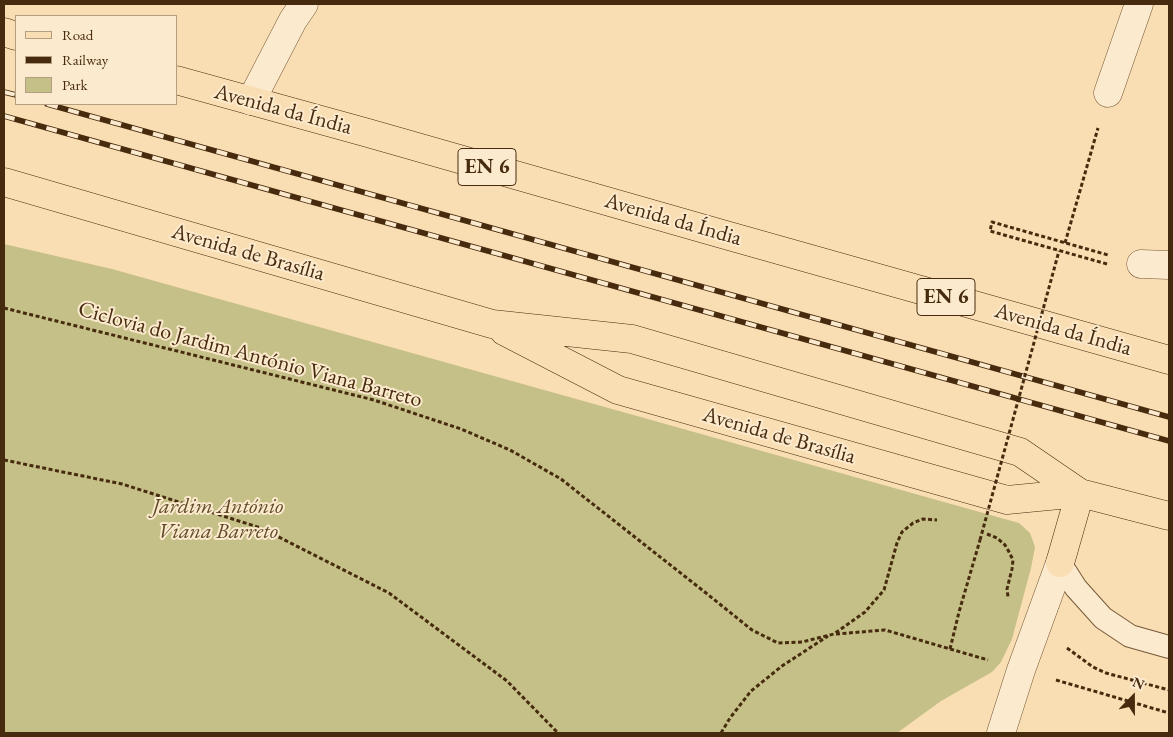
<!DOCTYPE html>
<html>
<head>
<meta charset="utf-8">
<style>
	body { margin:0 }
	#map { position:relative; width:1173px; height:737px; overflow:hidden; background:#fadeb3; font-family:"EB Garamond",serif }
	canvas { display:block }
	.frame { position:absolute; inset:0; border:5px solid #472b0e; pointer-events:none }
	.legend { position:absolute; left:15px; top:15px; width:162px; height:90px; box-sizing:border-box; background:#fceace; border:1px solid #b49e81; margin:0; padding:6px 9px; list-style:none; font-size:15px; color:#472b0e }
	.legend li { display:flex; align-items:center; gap:10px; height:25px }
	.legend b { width:25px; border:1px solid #b49e81 }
	.north { position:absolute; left:1108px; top:672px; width:50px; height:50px; -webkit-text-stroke:4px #fceace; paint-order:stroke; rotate:22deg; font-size:14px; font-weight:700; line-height:20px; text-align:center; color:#472b0e }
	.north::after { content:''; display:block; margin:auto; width:18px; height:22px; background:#472b0e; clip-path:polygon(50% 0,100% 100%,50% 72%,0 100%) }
</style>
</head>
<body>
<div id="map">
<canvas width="1173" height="737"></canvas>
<div class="frame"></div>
<ul class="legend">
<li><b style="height:6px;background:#fadeb3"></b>Road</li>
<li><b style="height:6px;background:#472b0e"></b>Railway</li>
<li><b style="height:14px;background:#c5bf88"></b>Park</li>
</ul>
<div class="north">N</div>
</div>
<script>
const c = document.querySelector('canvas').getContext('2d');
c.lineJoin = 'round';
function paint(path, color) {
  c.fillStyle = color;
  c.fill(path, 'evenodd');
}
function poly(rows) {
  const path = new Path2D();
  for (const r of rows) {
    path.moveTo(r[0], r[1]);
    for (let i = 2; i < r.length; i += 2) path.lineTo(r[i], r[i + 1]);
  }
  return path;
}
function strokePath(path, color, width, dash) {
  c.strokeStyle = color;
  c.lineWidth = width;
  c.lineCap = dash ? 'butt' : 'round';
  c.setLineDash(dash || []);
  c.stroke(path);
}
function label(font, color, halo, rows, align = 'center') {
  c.font = font + ' "EB Garamond",serif';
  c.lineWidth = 4;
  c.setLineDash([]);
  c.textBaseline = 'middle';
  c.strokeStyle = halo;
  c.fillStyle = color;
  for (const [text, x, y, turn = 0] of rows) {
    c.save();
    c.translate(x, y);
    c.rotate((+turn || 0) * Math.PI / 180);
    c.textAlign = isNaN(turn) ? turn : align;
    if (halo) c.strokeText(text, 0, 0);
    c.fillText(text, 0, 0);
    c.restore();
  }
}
paint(poly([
	[4,244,112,269,1019,523,1030,533,1035,547,1031,568,1012,639,1001,662,992,672,941,701,897,733,4,733]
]), '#c5bf88');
const service = poly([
	[1060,563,1076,588,1103,618,1130,636,1169,647]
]);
const pedestrian = poly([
	[1108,93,1139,4],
	[1141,264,1169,265]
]);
const minor = poly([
	[1001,733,1021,670,1060,563]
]);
const tertiary = poly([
	[251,101,293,20,304,4]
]);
const primary = poly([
	[4,32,16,36],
	[176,80,368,133,722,234,1169,360],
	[4,182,492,324,632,339,1020,452,1080,493,1169,516],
	[504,331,618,390,1007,500,1080,493],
	[1060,563,1080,493]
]);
strokePath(service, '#745837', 24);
strokePath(pedestrian, '#745837', 29);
strokePath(minor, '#745837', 29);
strokePath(tertiary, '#745837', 29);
strokePath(primary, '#472b0e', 29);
strokePath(poly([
	[1065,243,1098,128],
	[1107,264,990,231,992,222,1108,255],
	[4,308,374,400,461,429,510,450,561,479,706,593,752,630,778,643,802,642,834,634,865,612,884,590,897,543,902,532,913,523,923,519,937,520],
	[4,460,122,484,261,528,389,593,507,681,558,733],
	[987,534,997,538,1005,545,1008,550,1013,560,1012,569,1007,589,1008,597],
	[836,634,885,630,988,660],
	[1067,648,1093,667,1106,673,1169,690],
	[950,649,959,612,980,540],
	[1056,680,1169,713],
	[721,733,730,718,751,691,782,666,828,636]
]), '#472b0e', 3, [4, 2.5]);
strokePath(service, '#fceace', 22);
strokePath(pedestrian, '#fceace', 28);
strokePath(minor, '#fceace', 28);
strokePath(tertiary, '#fceace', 28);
strokePath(primary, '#fadeb3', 28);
const rail = poly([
	[4,92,16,95],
	[47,104,1169,417],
	[4,116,1169,441]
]);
strokePath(rail, '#472b0e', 5.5);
strokePath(rail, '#fceace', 4, [11]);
strokePath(poly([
	[980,540,1059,251]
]), '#472b0e', 3, [4, 2.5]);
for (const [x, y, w] of [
	[487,167,58],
	[946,297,58]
]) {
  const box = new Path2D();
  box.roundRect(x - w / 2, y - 18.5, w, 37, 4);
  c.fillStyle = '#fceace';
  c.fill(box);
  strokePath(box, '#472b0e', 1);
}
label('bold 21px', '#472b0e', null, [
	["EN 6",487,167],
	["EN 6",946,297]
]);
label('22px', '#472b0e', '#fceace', [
	["Avenida da Índia",283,110,15],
	["Avenida da Índia",673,220,16],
	["Avenida de Brasília",248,253,16],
	["Avenida da Índia",1063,330,16],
	["Ciclovia do Jardim António Viana Barreto",250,355,15],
	["Avenida de Brasília",779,436,16]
]);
label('italic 22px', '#604926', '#fceace', [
	["Jardim António",218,507],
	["Viana Barreto",218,532]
]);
</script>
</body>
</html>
